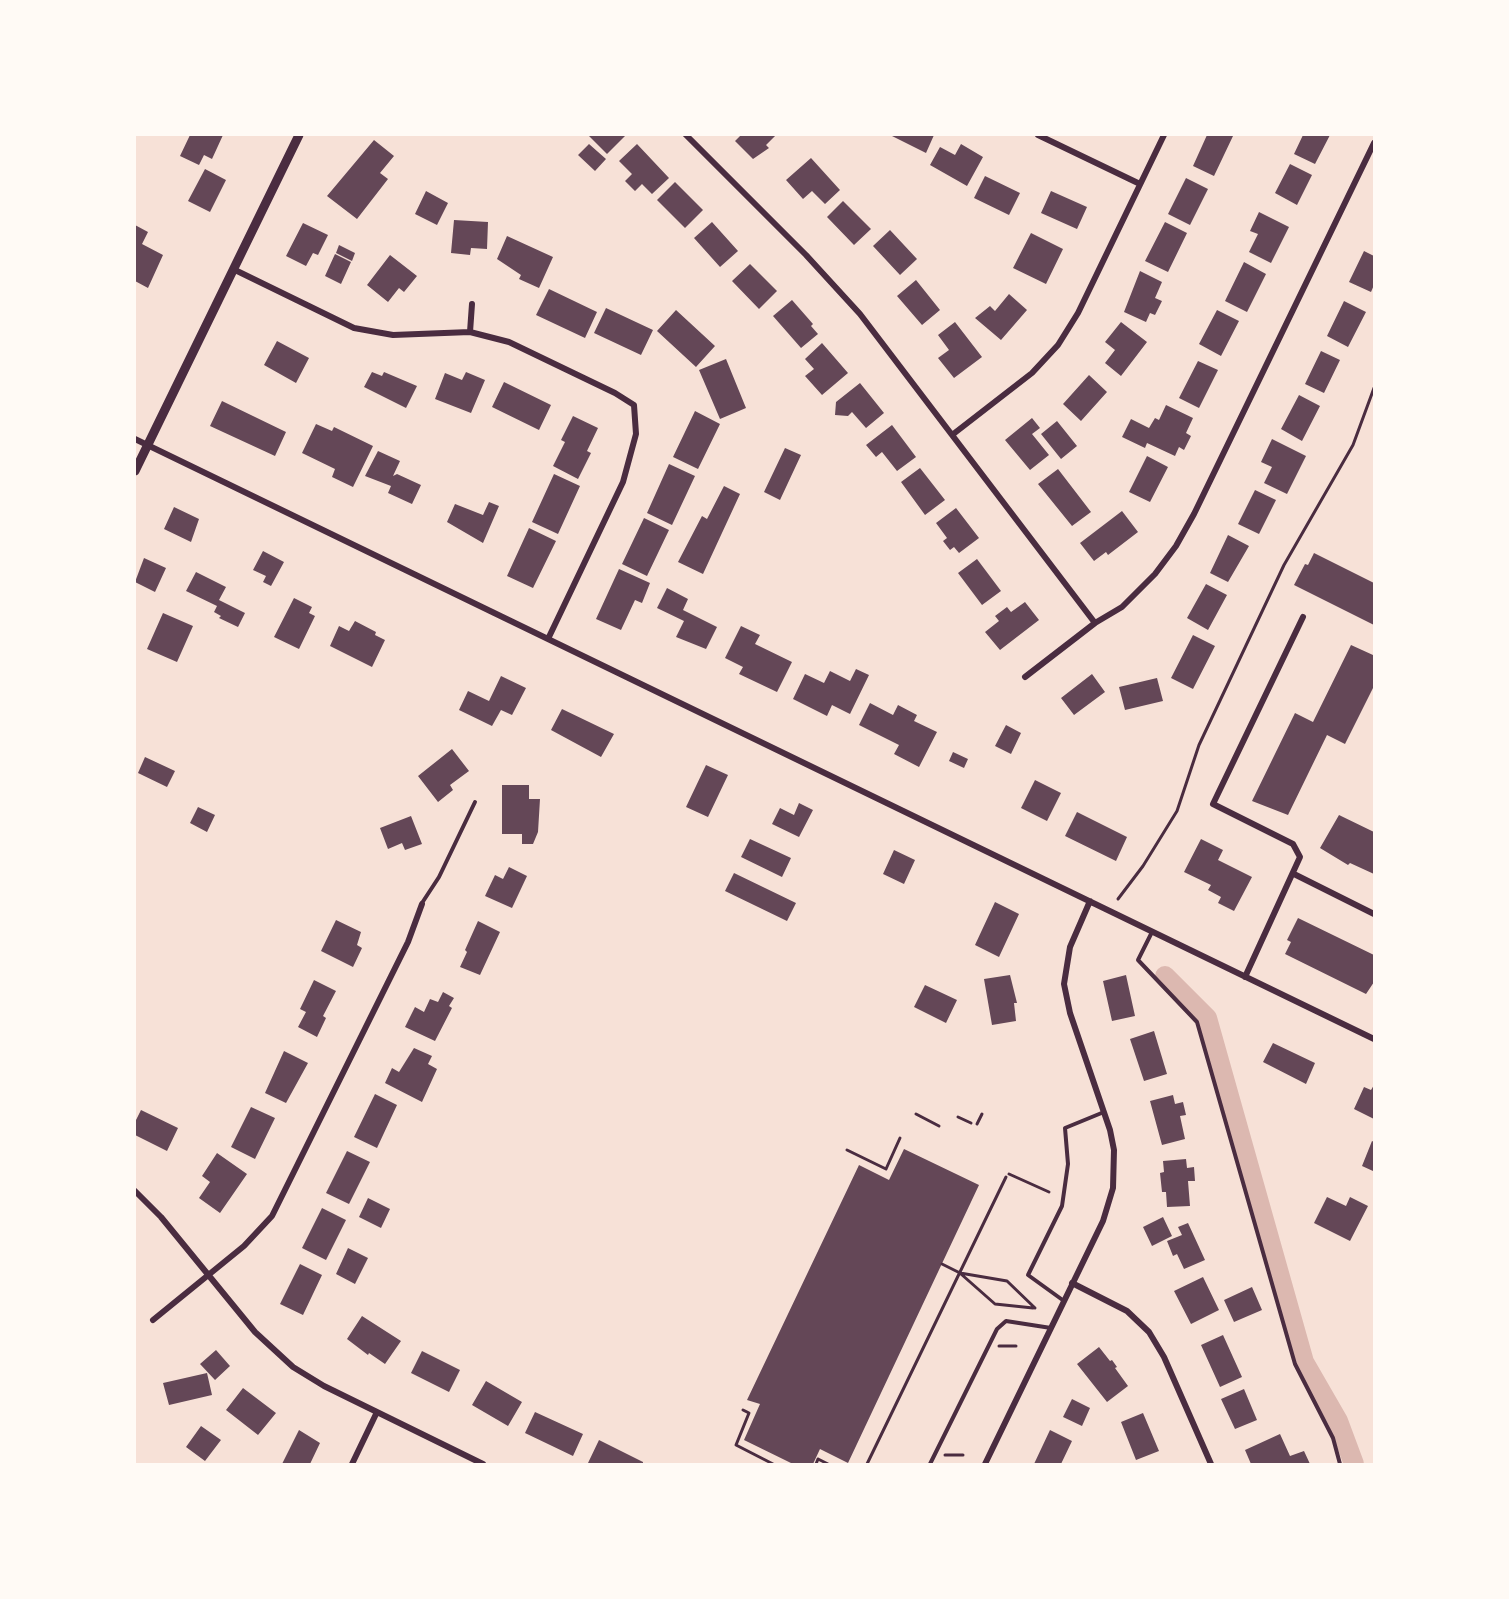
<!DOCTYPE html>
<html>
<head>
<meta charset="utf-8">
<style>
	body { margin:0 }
	#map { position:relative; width:1509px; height:1599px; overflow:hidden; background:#f7e1d7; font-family:Barlow,sans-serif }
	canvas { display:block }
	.frame { position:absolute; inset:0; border:136px solid #fffaf5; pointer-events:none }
</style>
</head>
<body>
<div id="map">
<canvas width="1509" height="1599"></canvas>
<div class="frame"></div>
</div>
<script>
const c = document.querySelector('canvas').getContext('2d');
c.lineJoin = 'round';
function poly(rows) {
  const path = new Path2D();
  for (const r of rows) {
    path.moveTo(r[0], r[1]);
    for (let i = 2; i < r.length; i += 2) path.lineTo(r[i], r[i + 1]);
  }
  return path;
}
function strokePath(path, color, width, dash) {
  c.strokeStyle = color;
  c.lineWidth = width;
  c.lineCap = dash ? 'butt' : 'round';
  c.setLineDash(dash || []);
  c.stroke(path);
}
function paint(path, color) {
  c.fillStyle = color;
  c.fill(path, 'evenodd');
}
strokePath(poly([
	[1165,976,1207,1018,1304,1362,1338,1421,1354,1464]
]), '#dcb8b0', 20);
paint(poly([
	[190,135,223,135,212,159,204,155,199,165,180,156],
	[588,135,624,135,625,136,607,154],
	[741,135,776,135,766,145,769,148,753,159,735,141],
	[890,135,934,135,926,153],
	[1207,135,1233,136,1214,176,1193,166],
	[1303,135,1330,135,1315,164,1294,154],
	[374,140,394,156,380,173,388,179,357,219,327,196],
	[589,144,606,159,595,171,578,155],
	[637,144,669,178,652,194,642,184,635,191,625,181,632,174,619,161],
	[961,144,983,157,967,186,930,165,940,147,955,155],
	[811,158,840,190,825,204,812,191,803,199,786,180],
	[1290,164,1312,175,1297,205,1275,193],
	[205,169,226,180,210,212,188,201],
	[985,176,1020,193,1009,215,974,198],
	[1186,178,1208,189,1190,225,1168,214],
	[675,182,703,210,685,228,657,200],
	[426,191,448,203,437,225,415,214],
	[1051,191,1087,207,1077,229,1041,213],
	[843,201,871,229,854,245,827,217],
	[1259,212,1289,227,1271,263,1249,252,1258,234,1250,231],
	[454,220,488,222,487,249,471,248,470,255,451,253],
	[712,222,738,251,720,267,694,238],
	[1165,222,1187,233,1168,272,1145,261],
	[303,223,328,235,318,255,313,253,306,266,286,256],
	[135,225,148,232,142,244,163,255,148,288,135,281],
	[890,230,917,259,900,275,873,246],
	[1031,233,1063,249,1046,284,1013,268],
	[507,236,553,257,539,288,519,279,521,275,497,259],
	[339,245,355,253,352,261,336,253],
	[1364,251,1374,256,1374,285,1371,292,1349,282],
	[335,254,351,262,341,284,325,276],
	[390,255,417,276,404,292,399,288,388,302,367,285],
	[1244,262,1266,274,1247,312,1225,301],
	[750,264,777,291,759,309,732,281],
	[1140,271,1162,282,1155,298,1162,301,1155,315,1150,313,1146,322,1124,312],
	[916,280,940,310,922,325,897,296],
	[549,289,597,312,585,338,536,315],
	[1009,294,1027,310,1001,340,975,318,990,306,995,311],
	[792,300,813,324,811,326,818,334,801,348,773,316],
	[1344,301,1366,312,1348,347,1327,336],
	[606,308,653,330,641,355,594,333],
	[676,310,715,346,696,367,657,331],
	[1217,310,1239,321,1221,356,1199,344],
	[955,322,982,357,954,378,938,358,949,350,938,335],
	[1121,322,1147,342,1121,376,1105,363,1115,350,1105,342],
	[277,341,309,358,296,383,264,365],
	[822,343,848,373,822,395,805,376,814,369,805,359],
	[1321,351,1340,360,1324,393,1305,384],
	[726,359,746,408,720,419,699,370],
	[1198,361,1218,370,1199,408,1179,398],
	[372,372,382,376,384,372,417,386,406,408,364,387],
	[466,372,485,380,471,413,435,399,445,373,462,380],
	[1089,375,1107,392,1081,421,1063,404],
	[504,382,551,405,539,430,492,407],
	[860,383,884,413,866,428,852,412,848,416,835,415,836,402],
	[1299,395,1320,406,1302,441,1281,429],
	[222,401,286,432,275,456,210,426],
	[1166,405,1193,418,1186,433,1191,436,1184,450,1179,447,1175,456,1147,443,1145,448,1122,437,1131,419,1149,428,1155,418,1159,420],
	[695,411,720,424,698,469,673,457],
	[573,416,598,428,587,451,591,453,578,479,553,466,565,442,561,440],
	[1032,418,1040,428,1032,434,1049,455,1030,470,1005,440],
	[1057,421,1077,446,1061,459,1041,434],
	[316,424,332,431,334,427,373,446,353,487,332,477,335,469,302,453],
	[892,425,916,457,897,471,882,452,876,457,866,445],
	[1272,439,1306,456,1287,494,1264,483,1272,467,1261,462],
	[785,448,801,455,780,500,764,492],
	[378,451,400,461,393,476,397,474,421,485,412,504,388,493,391,486,365,476],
	[1147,456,1168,467,1150,502,1129,492],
	[669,464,695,476,672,525,647,513],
	[920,468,945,500,925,515,901,482],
	[1058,469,1091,512,1072,526,1038,484],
	[554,474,580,486,558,534,532,522],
	[724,486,740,494,703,574,678,562,702,516,707,519],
	[1255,490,1276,500,1259,534,1238,524],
	[489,502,499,506,483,543,447,522,455,504,483,515],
	[174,507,199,519,191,542,164,529],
	[956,508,979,538,959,553,954,547,950,550,943,541,947,538,936,523],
	[1122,511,1138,532,1108,555,1106,552,1094,561,1080,543],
	[644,518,669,530,647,576,622,564],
	[529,528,556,541,533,588,507,576],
	[1228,535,1249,546,1228,582,1210,573],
	[263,551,284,562,271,586,263,582,266,576,253,570],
	[1314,553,1374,583,1374,625,1294,585,1305,564,1308,565],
	[144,558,166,568,155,592,135,582],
	[977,559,1001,591,982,605,958,573],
	[619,569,650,583,642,603,635,600,621,630,596,619],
	[196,572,226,587,219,600,245,613,238,627,219,618,221,616,214,612,217,606,186,591],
	[1206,584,1227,595,1208,630,1187,618],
	[667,588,688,599,683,610,717,627,706,649,676,637,684,621,657,608],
	[294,598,312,607,309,613,315,616,299,649,274,637],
	[1025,602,1039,620,1000,650,985,632,999,621,995,616,1007,607,1011,612],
	[163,613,193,626,177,662,147,649],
	[355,621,376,632,375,635,385,640,372,667,330,646,339,626,349,631],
	[741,626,760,635,755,644,792,662,777,692,739,674,743,667,725,658],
	[1193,635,1215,646,1193,689,1171,678],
	[1351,645,1373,655,1374,686,1345,744,1327,735,1288,815,1252,801,1295,713,1313,722],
	[856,669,869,675,850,714,832,705,827,716,793,699,805,674,824,683,830,671,850,681],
	[1092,674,1105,692,1074,715,1061,698],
	[501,676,526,688,512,715,501,710,492,726,459,710,468,691,489,701],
	[1157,678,1163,701,1125,710,1119,687],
	[870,703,893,715,898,705,917,715,914,721,937,732,919,767,894,754,899,745,859,725],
	[562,709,614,734,601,757,551,730],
	[1006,725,1021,733,1011,754,995,746],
	[452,749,469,771,450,785,453,790,438,802,418,776],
	[953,752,968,759,964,768,949,761],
	[145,757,175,771,167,787,138,773],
	[706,765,728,775,708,817,686,807],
	[1035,780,1061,793,1047,821,1021,808],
	[502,785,529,785,529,799,540,799,538,832,533,844,522,844,522,834,502,834],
	[799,803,813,810,799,837,772,824,780,808,794,815],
	[198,807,215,815,207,832,190,823],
	[1077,812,1127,837,1116,861,1065,836],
	[1339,815,1374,832,1374,874,1350,863,1348,865,1320,848],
	[411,816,422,844,405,850,402,843,388,849,380,828],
	[750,839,791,858,782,877,741,857],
	[1201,839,1223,850,1218,860,1252,877,1234,911,1218,903,1221,897,1208,890,1211,885,1184,872],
	[894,850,915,860,904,884,883,874],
	[509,867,527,876,512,908,485,896,495,875,503,879],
	[734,873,796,903,787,921,725,891],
	[995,902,1019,914,999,957,975,945],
	[1298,918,1374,955,1374,982,1366,994,1285,954,1291,942,1287,940],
	[336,920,361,932,357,945,362,948,353,967,321,951],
	[478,921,500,932,480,975,460,967,467,952,465,950],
	[1010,975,1017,1003,1014,1003,1016,1021,992,1025,984,979],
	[1126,975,1135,1016,1112,1021,1103,981],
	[314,980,336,991,323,1016,326,1018,317,1037,298,1027,306,1012,300,1009],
	[925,985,957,1000,946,1023,914,1007],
	[443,992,454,998,449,1006,452,1008,435,1041,405,1027,415,1007,424,1012,430,999,438,1002],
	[1154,1031,1167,1074,1144,1081,1130,1039],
	[1273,1043,1315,1063,1306,1084,1263,1062],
	[414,1048,432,1056,428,1064,437,1069,422,1102,385,1083,392,1068,399,1072],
	[284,1051,308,1063,286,1103,265,1093],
	[1374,1085,1374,1119,1354,1109,1364,1087,1371,1090],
	[375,1094,397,1105,377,1148,354,1137],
	[1173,1095,1175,1104,1183,1102,1186,1115,1180,1116,1185,1139,1162,1145,1150,1101],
	[251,1107,275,1118,255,1159,231,1147],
	[141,1110,178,1128,167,1151,135,1135,135,1122],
	[1372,1141,1374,1142,1373,1171,1362,1166],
	[904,1149,979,1185,848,1463,820,1449,813,1464,793,1464,744,1440,760,1404,747,1400,859,1165,889,1180],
	[347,1151,370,1162,349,1204,326,1193],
	[217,1153,247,1174,220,1213,199,1198,210,1182,202,1176],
	[1186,1159,1187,1168,1194,1167,1195,1181,1188,1181,1190,1206,1167,1207,1166,1192,1162,1192,1160,1173,1164,1172,1163,1161],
	[1327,1197,1346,1206,1350,1197,1368,1206,1350,1241,1314,1223],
	[368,1198,390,1209,381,1228,359,1217],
	[322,1208,346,1220,326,1260,302,1248],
	[1163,1217,1172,1236,1152,1246,1143,1227],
	[1188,1223,1205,1260,1184,1269,1177,1254,1173,1256,1167,1241,1182,1235,1178,1227],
	[348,1248,368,1258,355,1284,336,1274],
	[300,1264,322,1275,303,1315,280,1304],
	[1203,1277,1219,1310,1191,1324,1174,1291],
	[1252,1287,1262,1310,1234,1322,1224,1300],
	[362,1316,401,1341,385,1364,369,1353,368,1355,347,1339],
	[1223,1335,1242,1377,1220,1387,1201,1345],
	[1099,1347,1110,1361,1112,1360,1117,1367,1115,1368,1128,1386,1107,1402,1077,1364],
	[216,1350,230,1366,215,1380,200,1364],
	[422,1351,460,1370,449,1392,411,1373],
	[207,1373,212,1395,169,1405,163,1383],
	[486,1381,522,1402,508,1426,472,1405],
	[243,1388,276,1413,258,1435,226,1410],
	[1244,1389,1257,1420,1235,1429,1221,1399],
	[1072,1399,1090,1408,1082,1426,1063,1417],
	[535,1412,583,1434,573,1456,525,1433],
	[1143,1413,1159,1451,1136,1460,1121,1422],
	[201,1426,221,1440,205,1461,186,1447],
	[299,1430,320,1443,310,1464,282,1464],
	[1050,1430,1072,1441,1061,1464,1034,1464],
	[1280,1434,1290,1456,1304,1451,1310,1464,1251,1464,1245,1450],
	[599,1440,643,1462,643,1464,588,1463]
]), '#644757');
strokePath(poly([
	[1118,899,1143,866,1177,811,1199,745,1284,565,1353,445,1374,388],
	[916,1114,939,1126],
	[958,1117,971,1123],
	[977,1124,982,1114],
	[847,1150,886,1169,900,1138],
	[1009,1174,1049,1192],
	[942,1264,960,1273,1007,1281,1035,1308],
	[961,1274,995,1304,1033,1308],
	[999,1346,1016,1346],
	[743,1410,749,1413,736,1445,773,1464],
	[945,1455,963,1455],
	[816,1464,818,1459,828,1464],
	[867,1464,1006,1177]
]), '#4a2c40', 3);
strokePath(poly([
	[422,903,439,877,475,802],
	[1152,932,1138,960,1197,1022,1295,1364,1333,1438,1340,1464],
	[1064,1301,1028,1275,1062,1206,1068,1164,1065,1128,1104,1112],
	[930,1464,997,1329,1006,1321,1051,1328]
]), '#4a2c40', 4);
strokePath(poly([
	[686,135,806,255,860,314,1095,623],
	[1038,135,1140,184],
	[233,269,354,328,393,335,470,332,509,342,615,393,634,405,636,434,623,482,548,639],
	[470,332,472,304],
	[952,435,1032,373,1058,345,1078,313,1164,135],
	[135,439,1374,1039],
	[1025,677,1095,623,1122,607,1155,574,1176,546,1194,514,1374,143],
	[1294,874,1374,914],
	[1245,977,1300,857,1293,844,1213,804,1303,617],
	[135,1191,161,1217,255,1332,293,1367,324,1386,483,1464],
	[1072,1283,1127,1311,1149,1332,1164,1357,1211,1464],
	[153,1320,244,1246,272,1216,408,942,422,904],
	[352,1464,377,1412],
	[985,1464,1103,1221,1113,1188,1114,1150,1110,1130,1070,1013,1064,984,1070,947,1090,901]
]), '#4a2c40', 6);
strokePath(poly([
	[135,471,299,135]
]), '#4a2c40', 9);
</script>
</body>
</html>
